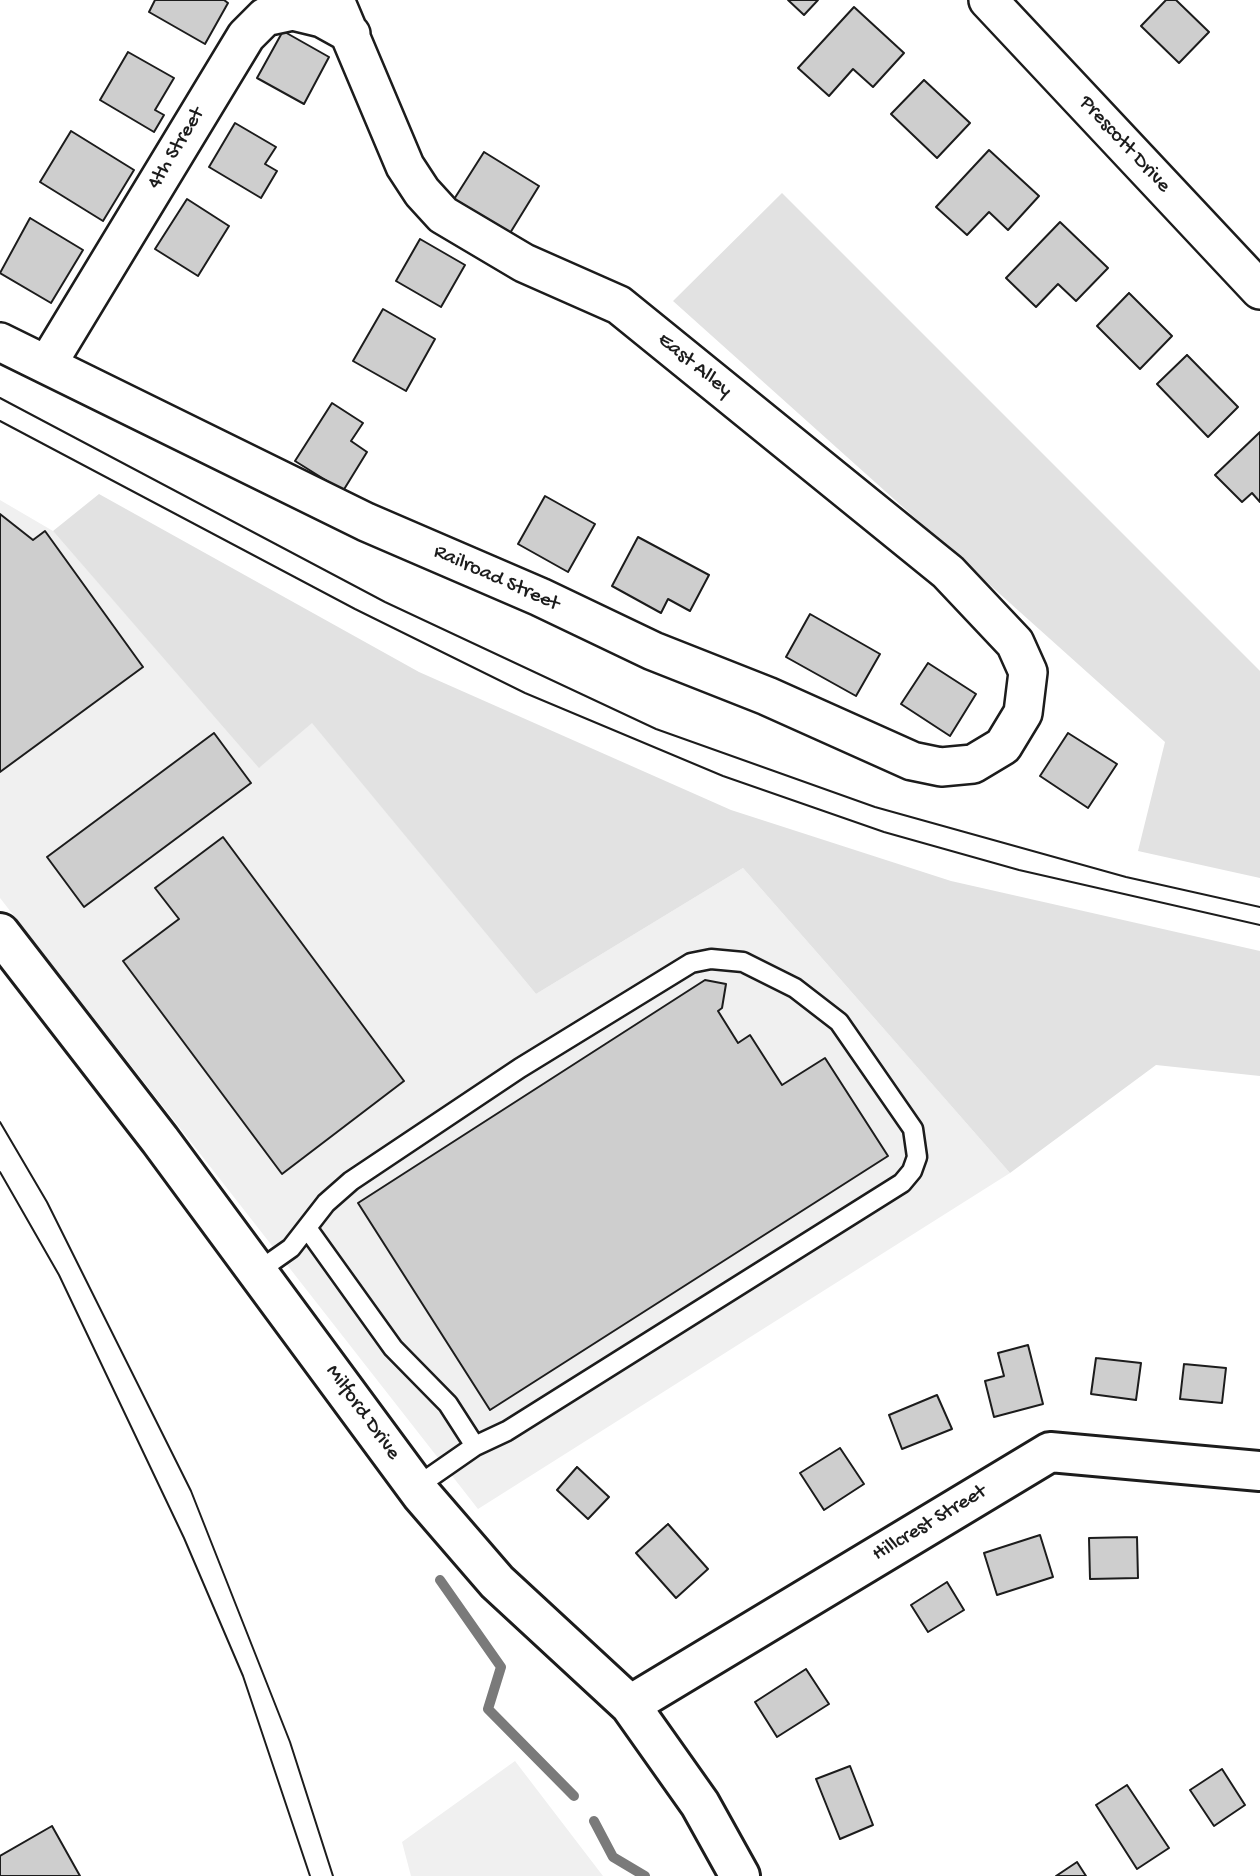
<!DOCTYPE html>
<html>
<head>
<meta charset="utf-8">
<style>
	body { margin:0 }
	canvas { display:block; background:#fff }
</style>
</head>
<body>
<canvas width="1260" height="1876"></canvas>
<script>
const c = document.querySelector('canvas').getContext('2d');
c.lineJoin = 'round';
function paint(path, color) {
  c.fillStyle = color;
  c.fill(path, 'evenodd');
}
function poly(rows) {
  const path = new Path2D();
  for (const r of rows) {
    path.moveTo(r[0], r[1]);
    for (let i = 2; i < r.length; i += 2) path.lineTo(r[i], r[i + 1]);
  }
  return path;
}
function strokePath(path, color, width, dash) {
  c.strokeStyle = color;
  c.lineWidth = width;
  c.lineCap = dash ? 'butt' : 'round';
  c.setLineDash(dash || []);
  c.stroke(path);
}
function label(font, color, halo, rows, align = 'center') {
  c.font = font + ' "Gochi Hand",sans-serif';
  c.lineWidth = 5;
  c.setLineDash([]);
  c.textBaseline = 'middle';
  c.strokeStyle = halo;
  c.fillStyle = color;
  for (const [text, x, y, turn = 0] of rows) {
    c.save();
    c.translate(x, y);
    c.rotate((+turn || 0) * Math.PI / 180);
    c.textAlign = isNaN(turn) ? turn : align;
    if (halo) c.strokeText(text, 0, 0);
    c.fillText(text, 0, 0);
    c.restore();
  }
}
paint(poly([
	[0,500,53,531,260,767,312,722,536,994,743,868,1010,1173,478,1509,0,898],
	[515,1761,603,1876,411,1876,402,1842]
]), '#f0f0f0');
paint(poly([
	[782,193,1260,671,1260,878,1138,851,1165,742,673,301],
	[99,494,419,672,731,810,951,881,1260,951,1260,1076,1156,1065,1010,1173,743,868,536,994,312,723,259,768,53,531]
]), '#e2e2e2');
strokePath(poly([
	[440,1580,501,1667,488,1709,574,1796],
	[594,1821,613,1857,645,1876]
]), '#7a7a7a', 10);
const building = poly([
	[155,0,224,0,228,3,205,44,149,12,155,0],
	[788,0,818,0,804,15,788,0],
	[1166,0,1176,0,1209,32,1179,63,1141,26,1166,0],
	[854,7,904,53,873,87,853,69,829,96,798,68,854,7],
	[283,31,329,57,304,104,257,78,283,31],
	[128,52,174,78,155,110,164,115,154,132,100,100,128,52],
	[924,80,970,123,937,158,891,114,924,80],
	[235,123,276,147,265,164,277,171,261,198,209,167,235,123],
	[71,131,134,170,103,221,40,182,71,131],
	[989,150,1039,196,1008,230,989,212,967,235,936,207,989,150],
	[484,152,539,186,507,238,451,204,484,152],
	[187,199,229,226,198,276,155,249,187,199],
	[30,218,83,250,51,303,0,273,30,218],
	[1060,222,1108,268,1076,301,1058,284,1036,307,1006,278,1060,222],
	[420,239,465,265,441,307,396,281,420,239],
	[1129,293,1172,336,1140,369,1097,326,1129,293],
	[383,309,435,339,406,391,353,361,383,309],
	[1187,355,1238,407,1208,437,1157,384,1187,355],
	[332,403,363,423,351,441,367,452,343,491,295,461,332,403],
	[1260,432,1260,502,1252,493,1242,502,1215,475,1260,432],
	[545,496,595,524,568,572,518,544,545,496],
	[0,514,33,540,45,531,143,667,0,772,0,514],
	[638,537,709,575,690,611,668,599,661,613,612,586,638,537],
	[810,614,880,654,856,696,786,657,810,614],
	[928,663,976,694,950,736,901,704,928,663],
	[214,733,251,783,84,907,47,857,214,733],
	[1068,733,1117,764,1088,808,1040,776,1068,733],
	[223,837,404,1081,282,1174,123,961,179,919,155,888,223,837],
	[705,980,726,984,722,1008,718,1011,738,1043,750,1035,782,1085,825,1058,888,1156,490,1410,358,1203,705,980],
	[1028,1345,1043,1404,994,1417,985,1381,1004,1376,998,1353,1028,1345],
	[1096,1358,1141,1363,1136,1400,1091,1394,1096,1358],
	[1184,1364,1226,1368,1222,1403,1180,1399,1184,1364],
	[937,1395,952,1429,902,1449,889,1415,937,1395],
	[840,1448,864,1484,824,1510,800,1473,840,1448],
	[577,1467,609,1497,588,1519,557,1490,577,1467],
	[668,1524,708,1569,676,1598,636,1553,668,1524],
	[1040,1535,1053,1577,997,1595,984,1553,1040,1535],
	[1137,1537,1138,1578,1090,1579,1089,1538,1137,1537],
	[947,1582,964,1610,928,1632,911,1605,947,1582],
	[806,1669,829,1704,777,1737,755,1702,806,1669],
	[850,1766,873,1825,840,1839,816,1779,850,1766],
	[1222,1769,1245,1805,1214,1826,1190,1790,1222,1769],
	[1127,1785,1169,1848,1137,1869,1096,1805,1127,1785],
	[52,1826,80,1876,0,1876,0,1856,52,1826],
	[1077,1862,1086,1876,1056,1876,1077,1862]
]);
paint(building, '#cecece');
strokePath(building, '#1c1c1c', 2);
const service = poly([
	[307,1228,393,1348,448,1404,475,1446],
	[257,1272,291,1248,326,1203,351,1181,520,1068,691,963,711,959,743,962,795,988,839,1022,913,1129,917,1157,912,1171,902,1183,507,1431,475,1446,416,1487]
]);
const minor = poly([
	[988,0,1260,290],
	[0,342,366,522,540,597,653,651,767,696,912,761,941,767,973,764,1003,746,1023,713,1028,672,1015,643,948,572,619,305,524,263,443,215,422,192,405,166,335,0],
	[48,363,246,36,265,17,293,11,322,18,351,34]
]);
const tertiary = poly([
	[0,933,160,1140,421,1494,497,1582,630,1705,700,1804,740,1876],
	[630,1705,1050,1452,1260,1471]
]);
strokePath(service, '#1c1c1c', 23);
strokePath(minor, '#1c1c1c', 42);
strokePath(tertiary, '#1c1c1c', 44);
strokePath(service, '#fff', 18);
strokePath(minor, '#fff', 37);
strokePath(tertiary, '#fff', 38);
strokePath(poly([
	[0,398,385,602,656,729,875,807,1126,877,1260,907],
	[0,421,355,609,525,693,723,776,884,832,1019,870,1260,925],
	[0,1122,47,1202,191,1491,290,1742,333,1876],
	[0,1172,59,1275,184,1538,243,1676,310,1876]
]), '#1c1c1c', 2);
label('21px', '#1c1c1c', '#fff', [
	["Prescott Drive",1124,145,47],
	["4th Street",177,149,-59],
	["East Alley",694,366,39],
	["Railroad Street",496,579,24],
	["Milford Drive",362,1413,54],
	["Hillcrest Street",930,1524,-31]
]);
</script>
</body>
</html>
